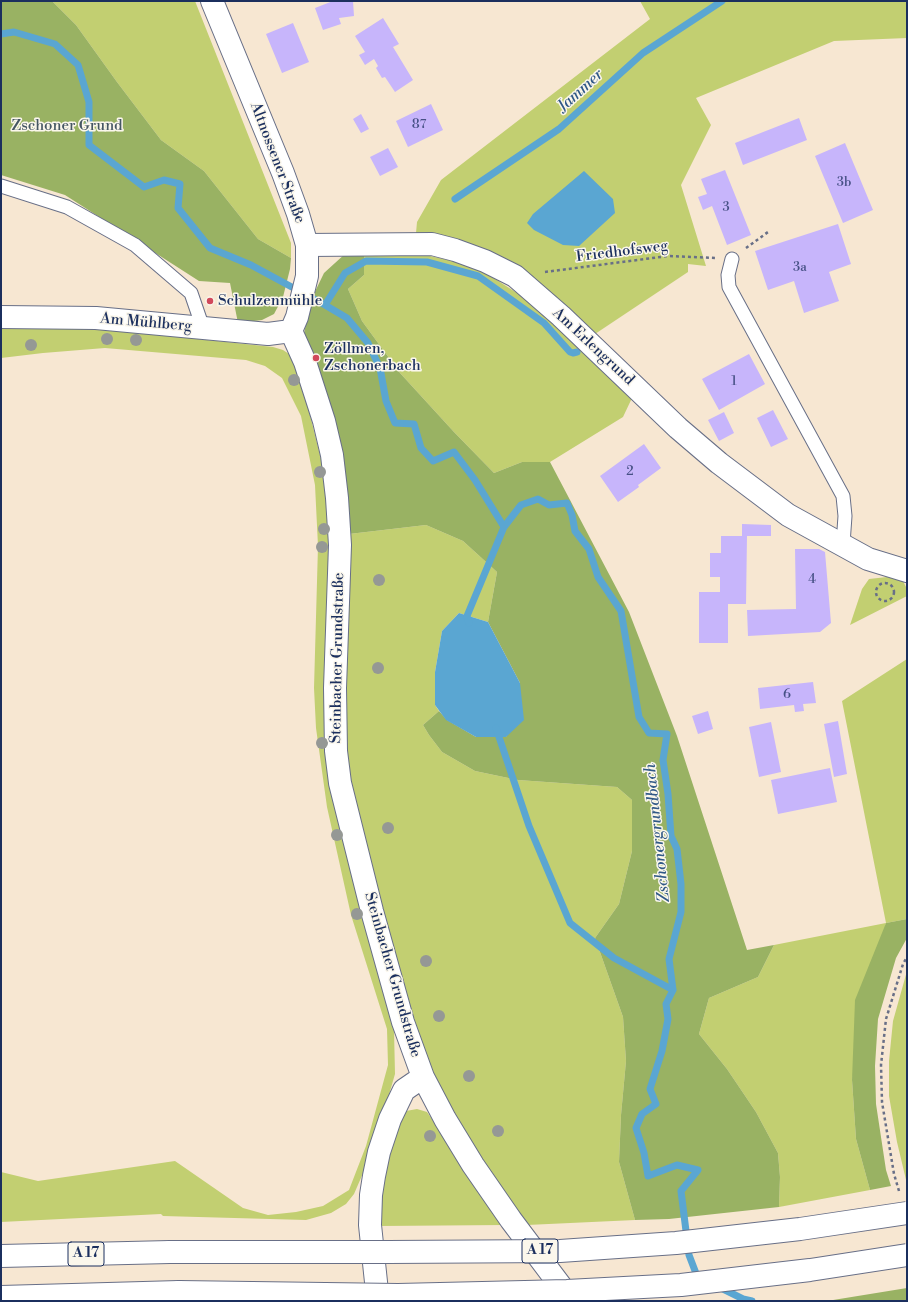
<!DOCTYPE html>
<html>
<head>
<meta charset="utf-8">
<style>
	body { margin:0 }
	#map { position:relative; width:908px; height:1302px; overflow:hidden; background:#f7e7d2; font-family:"Libre Bodoni",serif }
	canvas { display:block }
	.frame { position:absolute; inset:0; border:2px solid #1b2f5e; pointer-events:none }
</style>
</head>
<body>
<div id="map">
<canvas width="908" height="1302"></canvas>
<div class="frame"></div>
</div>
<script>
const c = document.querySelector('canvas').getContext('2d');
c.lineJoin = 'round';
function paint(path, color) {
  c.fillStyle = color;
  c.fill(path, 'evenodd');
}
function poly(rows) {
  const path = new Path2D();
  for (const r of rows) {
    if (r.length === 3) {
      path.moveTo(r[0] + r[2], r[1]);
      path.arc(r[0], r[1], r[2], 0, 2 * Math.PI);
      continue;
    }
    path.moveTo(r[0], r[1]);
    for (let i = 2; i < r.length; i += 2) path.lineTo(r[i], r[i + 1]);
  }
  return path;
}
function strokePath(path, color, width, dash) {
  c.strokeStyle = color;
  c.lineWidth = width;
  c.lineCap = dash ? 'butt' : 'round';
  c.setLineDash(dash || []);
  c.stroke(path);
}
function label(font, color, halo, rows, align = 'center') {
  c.font = font + ' "Libre Bodoni",serif';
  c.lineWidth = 3;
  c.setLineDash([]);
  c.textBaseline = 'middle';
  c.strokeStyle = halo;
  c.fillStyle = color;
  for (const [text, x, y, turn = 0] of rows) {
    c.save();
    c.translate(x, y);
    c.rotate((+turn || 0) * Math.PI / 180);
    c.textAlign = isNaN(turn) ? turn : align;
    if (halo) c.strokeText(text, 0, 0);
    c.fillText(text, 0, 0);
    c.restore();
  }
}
paint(poly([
	[52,1,195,1,291,243,291,258,258,239,204,171,161,140,117,82,76,25],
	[640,1,907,1,907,38,834,41,696,98,711,125,681,185,706,266,688,264,688,272,595,334,434,234,416,233,417,222,441,180,650,19],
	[364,253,430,256,448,260,481,270,528,300,632,398,623,417,550,462,522,462,494,473,454,432,400,373,362,321,348,289,364,275],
	[1,325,95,328,273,347,283,350,289,354,301,379,321,459,327,500,331,545,325,690,394,1030,395,1074,373,1150,354,1194,346,1204,331,1213,306,1220,163,1216,161,1214,1,1222,1,1172,38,1181,175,1161,243,1208,268,1215,296,1212,323,1206,349,1190,366,1146,388,1065,387,1029,351,915,327,807,316,728,314,688,318,546,315,485,301,416,282,378,265,366,246,360,105,348,43,353,1,358],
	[426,525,463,541,497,572,488,622,459,613,442,631,435,672,435,705,439,711,423,725,429,735,442,752,475,771,518,780,617,787,632,800,632,851,619,904,595,938,623,1017,626,1061,621,1115,619,1162,635,1220,527,1225,479,1157,429,1071,410,1014,348,780,345,719,349,534],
	[887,577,903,581,907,589,907,596,850,625,862,589,869,579],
	[907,659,907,919,886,923,852,1080,856,1139,870,1190,779,1207,780,1177,778,1153,756,1112,727,1069,699,1034,709,998,758,977,774,945,886,923,842,701],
	[907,971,907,1184,897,1142,889,1096,889,1061,893,1021],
	[417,1109,427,1112,505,1225,379,1226,382,1190,396,1124,406,1111]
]), '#c2cf71');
paint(poly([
	[1,1,52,1,76,25,117,82,161,140,204,171,258,239,291,258,290,269,283,297,274,314,262,320,238,323,230,283,199,281,65,195,1,175],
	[346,253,364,253,364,275,348,289,362,321,400,373,454,432,494,473,522,462,550,462,629,612,677,736,747,950,774,945,758,977,709,998,699,1034,727,1069,756,1112,778,1153,780,1177,779,1207,669,1219,635,1220,619,1162,621,1115,626,1061,623,1017,595,938,619,904,632,851,632,800,617,787,518,780,475,771,442,752,429,735,423,725,439,711,447,720,476,737,506,737,520,683,488,622,497,572,463,541,426,525,349,534,323,381,304,334,310,302,324,273],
	[907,919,907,938,896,958,878,1019,875,1066,876,1104,886,1170,891,1186,870,1190,856,1139,852,1080,855,1000,886,923],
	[907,1288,907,1301,825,1301,827,1301]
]), '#99b263');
paint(poly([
	[584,171,613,199,615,213,579,246,563,245,534,230,527,223,533,214],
	[459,613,488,622,520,683,524,720,506,737,476,737,446,720,435,705,435,672,442,631]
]), '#5aa6d2');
strokePath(poly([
	[1,34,14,32,55,44,78,65,89,102,89,145,144,187,164,180,180,184,178,208,210,248,251,265,325,305,347,318,368,343,380,368,386,401,395,423,414,424,421,448,433,461,454,452,475,480,504,527,521,505,538,499,549,505,567,503,572,515,575,531,589,549,598,577,621,611,639,717,649,733,667,734,663,760,668,794,671,836,677,849,681,884,681,912,669,959,673,990,666,1004,668,1019,662,1051,650,1089,656,1104,642,1114,636,1128,644,1153,648,1176,677,1165,698,1170,681,1191,689,1255,697,1276,701,1278],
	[455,199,559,129,643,53,722,1],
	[325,305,345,273,366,261,427,262,478,276,544,323,570,352,573,353,577,352],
	[469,623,467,616,504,527],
	[496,728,529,826,570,923,614,958,673,990],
	[719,1287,743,1299,752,1301]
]), '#5aa6d2', 7);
paint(poly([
	[333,1,353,1,354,16,339,18,341,24,323,30,315,8],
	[383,18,399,44,393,47,413,80,395,92,385,77,382,78,376,68,378,66,374,59,365,65,359,55,365,52,355,36],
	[293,23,309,62,282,73,266,34],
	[431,104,443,130,408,147,396,121],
	[361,114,369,129,361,133,353,119],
	[799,118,807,140,743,165,735,143],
	[845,143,873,210,843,223,815,156],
	[388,148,398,167,380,176,370,157],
	[725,170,751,235,727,245,712,206,703,210,698,197,707,194,701,179],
	[838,224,851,264,829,272,839,301,804,313,794,281,768,290,755,251],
	[749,354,765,384,719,410,702,379],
	[773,410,788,439,771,447,757,418],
	[724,412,734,433,719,441,708,420],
	[644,444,661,468,638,485,639,487,618,502,600,476],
	[742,524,771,525,771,536,747,536,746,604,728,604,728,643,699,643,699,592,720,592,720,577,710,577,710,553,721,553,721,536,742,536],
	[795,549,819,549,825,552,831,623,820,632,748,636,747,610,796,609],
	[813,682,816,703,803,704,804,711,795,712,794,705,760,709,758,688],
	[708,711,713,729,698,734,692,716],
	[838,721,847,774,834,777,824,724],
	[771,722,781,772,759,777,749,727],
	[830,768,837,802,778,814,771,780]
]), '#c7b5fb');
const service = poly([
	[1,186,67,207,135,245,191,293,203,328],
	[732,259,728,275,729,287,843,496,845,516,843,544]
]);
const minor = poly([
	[307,245,432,244,455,250,485,261,515,276,561,316,678,428,719,463,788,515,868,559,907,571],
	[291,331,305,362,324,421,332,455,337,498,340,545,335,688,336,751,340,783,372,911,403,1022,423,1077,445,1119,473,1165,511,1220,572,1301],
	[378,1301,370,1225,371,1195,374,1176,379,1152,390,1119,404,1090,423,1077]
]);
const tertiary = poly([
	[1,317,96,318,268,334,291,331,297,317,307,276,307,245,298,214,283,173,212,1]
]);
const motorway = poly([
	[1,1256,170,1252],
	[1,1297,179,1292]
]);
strokePath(service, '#686f87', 15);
strokePath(minor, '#686f87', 24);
strokePath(tertiary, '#686f87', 24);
strokePath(motorway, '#686f87', 24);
strokePath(poly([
	[746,248,768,232],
	[545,272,668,256,715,258],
	[885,592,9],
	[899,1191,894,1174,882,1102,881,1065,886,1019,903,964,907,957]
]), '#686f87', 2.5, [3, 3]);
strokePath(service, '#fff', 13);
strokePath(minor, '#fff', 22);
strokePath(tertiary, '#fff', 22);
strokePath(motorway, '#fff', 22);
const motorwayBridge = poly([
	[170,1252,388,1252,560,1251,676,1243,800,1229,907,1213],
	[179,1292,398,1295,567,1291,681,1285,810,1270,907,1255]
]);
strokePath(motorwayBridge, '#686f87', 24, []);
strokePath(motorwayBridge, '#fff', 22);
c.fillStyle = '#959895';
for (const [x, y] of [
	[107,339],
	[136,340],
	[31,345],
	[294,380],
	[320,472],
	[324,529],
	[322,547],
	[379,580],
	[378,668],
	[322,743],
	[388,828],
	[337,835],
	[357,914],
	[426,961],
	[439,1016],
	[469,1076],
	[498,1131],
	[430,1136]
]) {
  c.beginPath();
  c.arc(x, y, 6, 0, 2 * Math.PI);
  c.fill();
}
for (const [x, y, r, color] of [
	[210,301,4,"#d1495b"],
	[316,358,4,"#d1495b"]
]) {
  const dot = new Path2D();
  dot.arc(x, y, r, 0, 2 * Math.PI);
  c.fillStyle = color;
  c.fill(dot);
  strokePath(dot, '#fbf7ec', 1.5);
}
label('13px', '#465085', null, [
	["87",419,125],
	["3b",844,183],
	["3",726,208],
	["3a",800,268],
	["1",734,382],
	["2",630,472],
	["4",812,580],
	["6",787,695]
]);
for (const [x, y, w] of [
	[540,1251,36],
	[86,1254,36]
]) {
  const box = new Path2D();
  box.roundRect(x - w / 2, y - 12, w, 24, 3);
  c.fillStyle = '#fbf7ec';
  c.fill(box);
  strokePath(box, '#1b2f5e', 1);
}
label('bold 14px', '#1b2f5e', null, [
	["A 17",540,1251],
	["A 17",86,1254]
]);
label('15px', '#455763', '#fbf7ec', [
	["Zschoner Grund",67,126]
]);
label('15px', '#1b2f5e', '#fbf7ec', [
	["Altnossener Straße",277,163,69],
	["Friedhofsweg",622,252,-7],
	["Am Mühlberg",146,323,5],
	["Am Erlengrund",593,347,43],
	["Steinbacher Grundstraße",338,658,-89],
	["Steinbacher Grundstraße",392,975,74]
]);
label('15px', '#1b2f5e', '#fbf7ec', [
	["Schulzenmühle",218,301],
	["Zöllmen,",324,349],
	["Zschonerbach",324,366]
], 'left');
label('italic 16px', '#315987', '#fbf7ec', [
	["Jammer",581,91,-42],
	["Zschonergrundbach",658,833,-96]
]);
</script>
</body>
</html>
